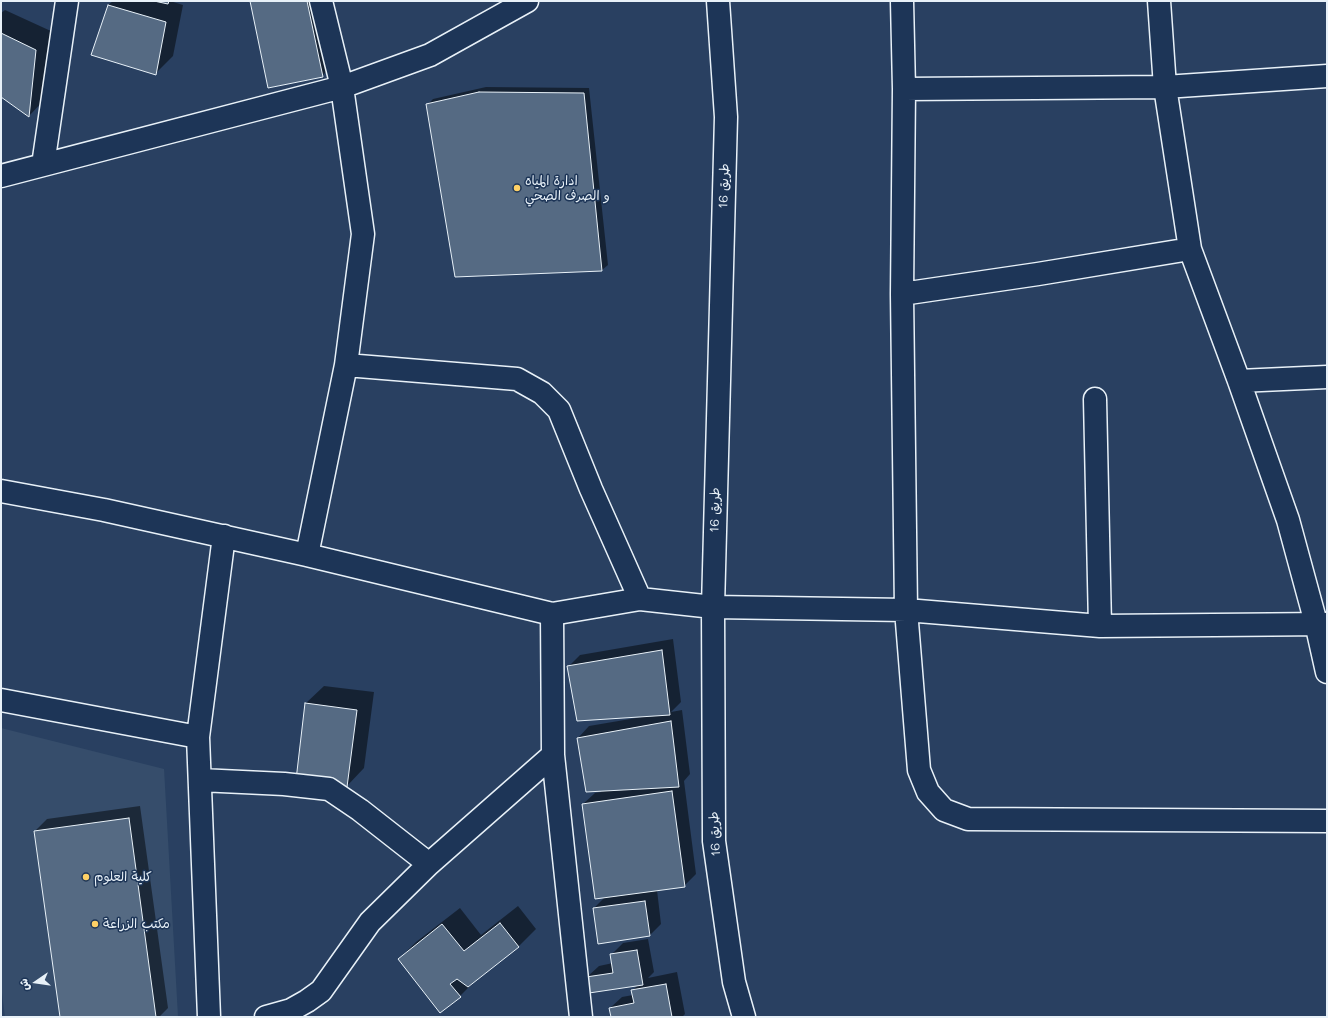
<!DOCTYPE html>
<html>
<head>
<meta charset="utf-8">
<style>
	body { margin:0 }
	#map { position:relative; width:1328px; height:1018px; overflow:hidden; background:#294061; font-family:Mali,"Playpen Sans Arabic",sans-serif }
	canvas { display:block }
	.frame { position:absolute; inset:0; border:2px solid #e8f1f8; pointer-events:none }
	.north { position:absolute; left:16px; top:962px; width:40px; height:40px; -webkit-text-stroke:3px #1d3557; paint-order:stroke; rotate:257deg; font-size:11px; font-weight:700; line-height:16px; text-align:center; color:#e8f1f8 }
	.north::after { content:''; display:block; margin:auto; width:14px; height:18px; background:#e8f1f8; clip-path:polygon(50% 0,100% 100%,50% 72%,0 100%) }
</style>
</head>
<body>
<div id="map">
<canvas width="1328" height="1018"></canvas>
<div class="frame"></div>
<div class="north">ش</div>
</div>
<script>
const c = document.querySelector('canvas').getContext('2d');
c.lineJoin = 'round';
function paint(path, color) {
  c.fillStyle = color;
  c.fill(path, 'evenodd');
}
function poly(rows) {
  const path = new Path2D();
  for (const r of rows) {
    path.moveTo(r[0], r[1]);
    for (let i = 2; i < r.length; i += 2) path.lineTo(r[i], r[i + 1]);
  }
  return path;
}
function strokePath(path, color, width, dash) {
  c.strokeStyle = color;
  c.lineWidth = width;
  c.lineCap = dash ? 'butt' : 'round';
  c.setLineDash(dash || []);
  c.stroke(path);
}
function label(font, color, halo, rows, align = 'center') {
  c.font = font + ' Mali,"Playpen Sans Arabic",sans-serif';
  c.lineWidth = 3;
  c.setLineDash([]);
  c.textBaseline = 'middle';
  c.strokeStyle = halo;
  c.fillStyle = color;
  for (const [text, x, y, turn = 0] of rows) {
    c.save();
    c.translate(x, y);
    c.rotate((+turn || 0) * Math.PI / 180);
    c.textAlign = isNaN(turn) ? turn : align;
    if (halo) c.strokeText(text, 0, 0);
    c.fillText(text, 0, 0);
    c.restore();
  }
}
paint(poly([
	[1,728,164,769,178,1017,5,1017,1,985]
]), '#364d6b');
paint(poly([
	[113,1,170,1,183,5,173,56,156,73,108,5],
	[251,1,328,1,340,58,322,76],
	[5,10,53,32,46,98,29,116,1,96,1,13],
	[486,87,589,88,608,265,602,270,427,105,433,99],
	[673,639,681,702,671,712,682,710,690,774,684,781,696,874,684,886,657,890,661,924,650,935,594,908,605,897,583,804,595,793,601,792,601,790,578,738,589,726,642,717,642,716,568,667,580,655],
	[324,686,374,692,364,768,347,786,306,703],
	[140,806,168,1008,159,1017,61,1017,35,831,47,819],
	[518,906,536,929,518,947,477,979,460,996,399,959,416,942,460,908,481,935],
	[648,939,654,972,648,978,677,972,685,1014,682,1017,612,1017,610,1008,622,997,633,995,632,991,639,984,587,977,599,966,613,963,611,955,623,943]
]), '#0007');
const building = poly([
	[154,1,169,1,168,4,154,1],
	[250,1,307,1,323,77,268,88,250,1],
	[108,5,166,22,156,75,91,55,108,5],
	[1,33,36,50,29,117,1,97,1,33],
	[479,92,584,93,602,271,455,277,426,104,479,92],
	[662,650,670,715,577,721,567,666,662,650],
	[305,703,357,710,347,787,296,780,305,703],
	[671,721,679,787,586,792,577,738,671,721],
	[672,791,685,887,595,899,582,804,672,791],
	[129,818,156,1017,60,1017,34,831,129,818],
	[645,901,650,936,598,944,593,908,645,901],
	[500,923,519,947,468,987,457,979,450,984,461,997,440,1013,398,959,442,924,464,951,500,923],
	[637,950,643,985,589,993,586,977,613,973,610,954,637,950],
	[666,984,672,1017,611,1017,609,1008,634,1003,631,990,666,984]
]);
paint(building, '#556a83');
strokePath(building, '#e8f1f8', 1);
const minor = poly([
	[718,1,726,117,713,607,714,841,734,982,744,1017],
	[902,1,904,89,902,294,906,610,919,770,928,792,944,810,968,819,1327,821],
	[1159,1,1165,87,1190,249,1239,381,1288,520,1316,623,1327,672],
	[904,89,1165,87,1327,76],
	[43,165,67,1],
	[1,176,342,87,430,55,527,1],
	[902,294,1038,274,1190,249],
	[346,365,517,379,542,393,559,410,591,489,640,599],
	[1239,381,1327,377],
	[1095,399,1100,626],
	[1,491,104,510,307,555,346,365,363,234,342,87,321,1],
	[307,555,552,614,640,599,713,607,906,610,1100,626,1327,624],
	[552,614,553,755,581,1017],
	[1,700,198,737],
	[200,780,284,784,329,789,360,810,429,864],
	[209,1017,198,737,224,536],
	[266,1017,291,1010,307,1001,321,991,370,922,429,864,553,755]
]);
strokePath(minor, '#e8f1f8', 25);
strokePath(minor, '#1d3557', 22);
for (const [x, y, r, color] of [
	[517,188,4,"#ffd166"],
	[86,877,4,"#ffd166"],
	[95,924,4,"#ffd166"]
]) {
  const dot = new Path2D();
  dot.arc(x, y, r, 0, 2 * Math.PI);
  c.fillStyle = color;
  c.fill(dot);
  strokePath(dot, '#1d3557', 1.5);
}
label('13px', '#e8f1f8', '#1d3557', [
	["ادارة المياه",525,181],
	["و الصرف الصحي",525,196],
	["كلية العلوم",94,877],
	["مكتب الزراعة",103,924]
], 'left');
label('13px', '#e8f1f8', '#1d3557', [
	["طريق 16",724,186,-88],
	["طريق 16",715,510,-89],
	["طريق 16",715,834,-93]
]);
</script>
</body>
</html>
